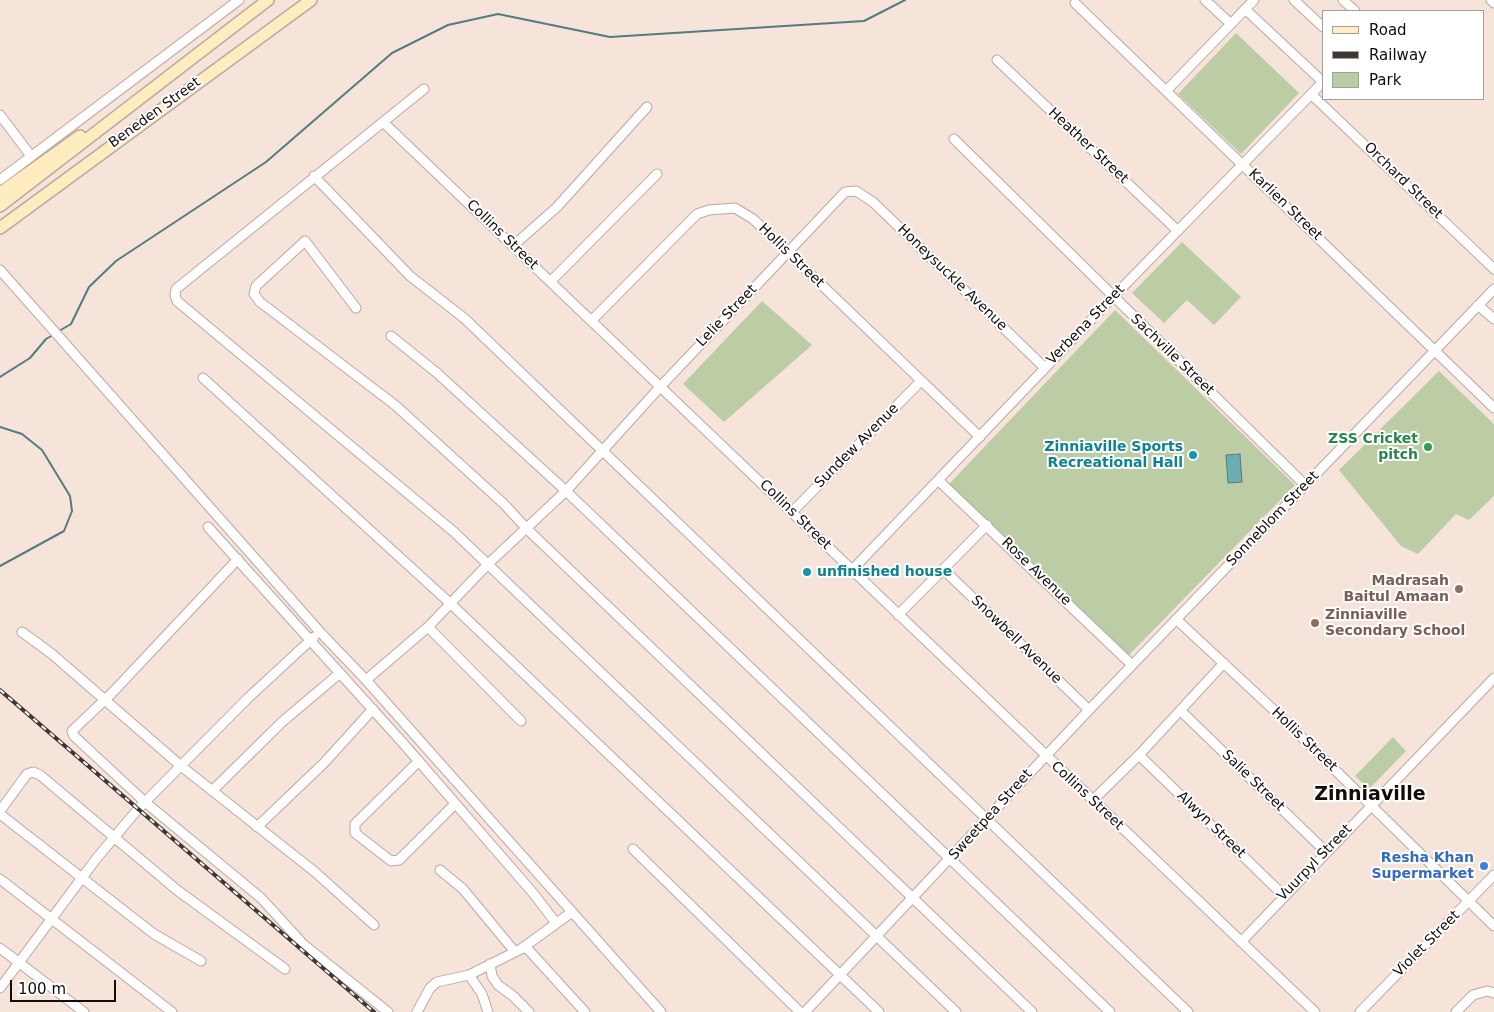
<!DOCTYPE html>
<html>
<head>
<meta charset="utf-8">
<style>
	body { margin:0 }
	#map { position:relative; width:1494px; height:1012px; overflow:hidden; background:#f6e4da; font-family:"DejaVu Sans",sans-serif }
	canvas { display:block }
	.legend { position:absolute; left:1322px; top:10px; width:162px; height:90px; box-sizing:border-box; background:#fff; border:1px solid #a19e9d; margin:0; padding:6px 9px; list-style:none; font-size:15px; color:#130d0a }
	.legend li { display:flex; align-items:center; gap:10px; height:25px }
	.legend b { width:25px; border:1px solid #a19e9d }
	.scale { position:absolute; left:10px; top:980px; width:106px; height:22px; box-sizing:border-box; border:2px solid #130d0a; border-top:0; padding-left:6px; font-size:15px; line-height:18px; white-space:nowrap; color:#130d0a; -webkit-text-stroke:4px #fff; paint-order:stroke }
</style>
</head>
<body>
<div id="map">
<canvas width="1494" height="1012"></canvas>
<ul class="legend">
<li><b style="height:6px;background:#ffedbf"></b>Road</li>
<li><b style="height:6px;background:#3f3733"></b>Railway</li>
<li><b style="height:14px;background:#bccda5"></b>Park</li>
</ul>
<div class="scale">100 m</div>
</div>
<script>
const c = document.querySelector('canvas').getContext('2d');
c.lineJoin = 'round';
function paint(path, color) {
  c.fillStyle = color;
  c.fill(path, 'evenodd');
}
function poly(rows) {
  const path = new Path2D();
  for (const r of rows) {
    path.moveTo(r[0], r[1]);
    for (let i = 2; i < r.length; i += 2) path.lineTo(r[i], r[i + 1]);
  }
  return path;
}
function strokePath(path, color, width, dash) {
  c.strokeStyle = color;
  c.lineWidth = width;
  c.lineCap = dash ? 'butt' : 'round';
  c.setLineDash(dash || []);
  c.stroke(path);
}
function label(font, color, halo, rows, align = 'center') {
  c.font = font + ' "DejaVu Sans",sans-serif';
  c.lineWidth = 4;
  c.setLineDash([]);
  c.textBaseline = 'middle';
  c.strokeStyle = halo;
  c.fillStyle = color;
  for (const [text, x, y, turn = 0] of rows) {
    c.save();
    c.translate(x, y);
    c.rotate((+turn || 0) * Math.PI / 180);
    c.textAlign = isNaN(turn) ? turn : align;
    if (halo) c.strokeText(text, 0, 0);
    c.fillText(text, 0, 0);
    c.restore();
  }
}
paint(poly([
	[1236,33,1299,93,1241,154,1178,94],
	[1182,242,1241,297,1214,325,1187,300,1164,323,1132,293],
	[762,301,812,345,724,422,683,384],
	[1115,310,1295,485,1129,655,949,484],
	[1439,371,1494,424,1494,496,1469,520,1456,514,1418,554,1401,546,1339,470],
	[1393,737,1406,751,1369,789,1355,776]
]), '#bccda5');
const water = poly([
	[1240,454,1242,482,1228,483,1226,455,1240,454]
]);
paint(water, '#6eacb3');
strokePath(water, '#537c80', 1);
strokePath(poly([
	[59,331,71,324,89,287,116,261,266,162,392,53,448,25,498,14,610,37,864,21,905,0],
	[0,377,30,358,46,339,53,335],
	[0,427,22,434,42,450,70,496,72,511,64,531,0,566]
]), '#537c80', 2);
const street = poly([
	[1205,0,1231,24],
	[1294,0,1323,27],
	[1343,0,1355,11],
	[1491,0,1494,3],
	[1075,3,1494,408],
	[1245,9,1323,82],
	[997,60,1178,231],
	[424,89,176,289,175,295,177,301,454,532,956,1012],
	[1167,90,1254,0],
	[1311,94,1494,269],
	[0,115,31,156],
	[383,122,1315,1012],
	[954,139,1305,485],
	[314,176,410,276,464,318,1188,1012],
	[0,180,239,0],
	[514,245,557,207,647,107],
	[0,270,320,632,366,680,661,1012],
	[551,281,657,174],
	[1478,305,1494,319],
	[356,308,305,241,256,286,254,294,260,302,395,405,504,504,527,529,1032,1012],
	[592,320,697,214,709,210,735,208,753,219,980,437],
	[391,336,437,373,566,491,1110,1012],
	[203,378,451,604,879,1012],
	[939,481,1132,665],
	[792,512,921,381],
	[208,527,402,742,533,893,556,923],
	[238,559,112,693,72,731,74,736,145,802,261,898,303,944,388,1012],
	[852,570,1113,297,1323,82],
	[944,570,1089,710],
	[898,615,987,525],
	[1176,619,1277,713,1494,926],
	[428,627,521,721],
	[22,632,52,654,181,766,315,872,374,925],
	[366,680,428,627,488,564,566,491,661,386,845,192,856,191,873,202,1045,368],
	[1181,711,1326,852],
	[1139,755,1283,895],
	[419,761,355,824,355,833,391,861,399,860,455,804],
	[212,791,282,722,340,673],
	[1092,801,1139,755,1224,663],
	[0,811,27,774,33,772,40,775,177,890,285,969],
	[0,814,154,934,201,961],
	[257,827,324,763,373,709],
	[633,849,800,1012],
	[440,870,463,889,515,952],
	[0,879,172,1012],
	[1241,942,1494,678],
	[525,946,585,1012],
	[0,948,84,1012],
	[490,964,492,976,498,985,513,996,529,1012],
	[469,975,482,994,488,1012],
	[0,988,96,859,138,809,248,698,314,637],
	[417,1012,430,988,437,982,469,975,521,949,572,912],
	[805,1012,1089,710,1494,289],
	[1360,1012,1494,875],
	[1456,1012,1473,995,1487,991,1494,993]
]);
const secondary = poly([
	[0,193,80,136],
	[0,206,268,0],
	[0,228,311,0]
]);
strokePath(street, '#baa9a0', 11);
strokePath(secondary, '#baa9a0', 14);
strokePath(street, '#fff', 9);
strokePath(secondary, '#ffedbf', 11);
const rail = poly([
	[0,690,374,1012]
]);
strokePath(rail, '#3f3733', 4);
strokePath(rail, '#fff', 2, [5.5]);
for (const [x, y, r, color] of [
	[1428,447,5,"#2e9e5b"],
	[1193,455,5,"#0f9aa8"],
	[807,572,5,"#0f9aa8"],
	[1459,589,5,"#8d6e63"],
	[1315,623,5,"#8d6e63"],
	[1484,866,5,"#3f7fe0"]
]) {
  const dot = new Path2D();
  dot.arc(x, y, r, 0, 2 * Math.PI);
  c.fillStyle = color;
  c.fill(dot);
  strokePath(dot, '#fff', 2);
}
label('14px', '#130d0a', '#fff', [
	["Beneden Street",155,113,-36],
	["Heather Street",1088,146,43],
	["Orchard Street",1403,181,44],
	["Karlien Street",1285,205,44],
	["Collins Street",502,235,44],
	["Hollis Street",791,256,44],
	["Honeysuckle Avenue",952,278,44],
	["Lelie Street",727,316,-46],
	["Verbena Street",1086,325,-46],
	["Sachville Street",1172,355,44],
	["Sundew Avenue",857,446,-45],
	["Collins Street",795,515,44],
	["Sonneblom Street",1273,519,-46],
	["Rose Avenue",1036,572,44],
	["Snowbell Avenue",1016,640,44],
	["Hollis Street",1304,740,44],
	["Salie Street",1253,781,44],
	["Collins Street",1087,796,43],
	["Sweetpea Street",991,815,-48],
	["Alwyn Street",1211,825,44],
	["Vuurpyl Street",1315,863,-46],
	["Violet Street",1427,944,-45]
]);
label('bold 14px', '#27864d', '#fff', [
	["ZSS Cricket",1418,439],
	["pitch",1418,455]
], 'right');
label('bold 14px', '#0d838f', '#fff', [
	["Zinniaville Sports",1183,447],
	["Recreational Hall",1183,463],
	["unfinished house",817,572,"left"]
], 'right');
label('bold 14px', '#785e54', '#fff', [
	["Madrasah",1449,581],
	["Baitul Amaan",1449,597],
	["Zinniaville",1325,615,"left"],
	["Secondary School",1325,631,"left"]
], 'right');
label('bold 14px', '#366cbe', '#fff', [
	["Resha Khan",1474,858],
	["Supermarket",1474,874]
], 'right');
label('bold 19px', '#130d0a', '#fff', [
	["Zinniaville",1370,795]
]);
</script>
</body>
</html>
